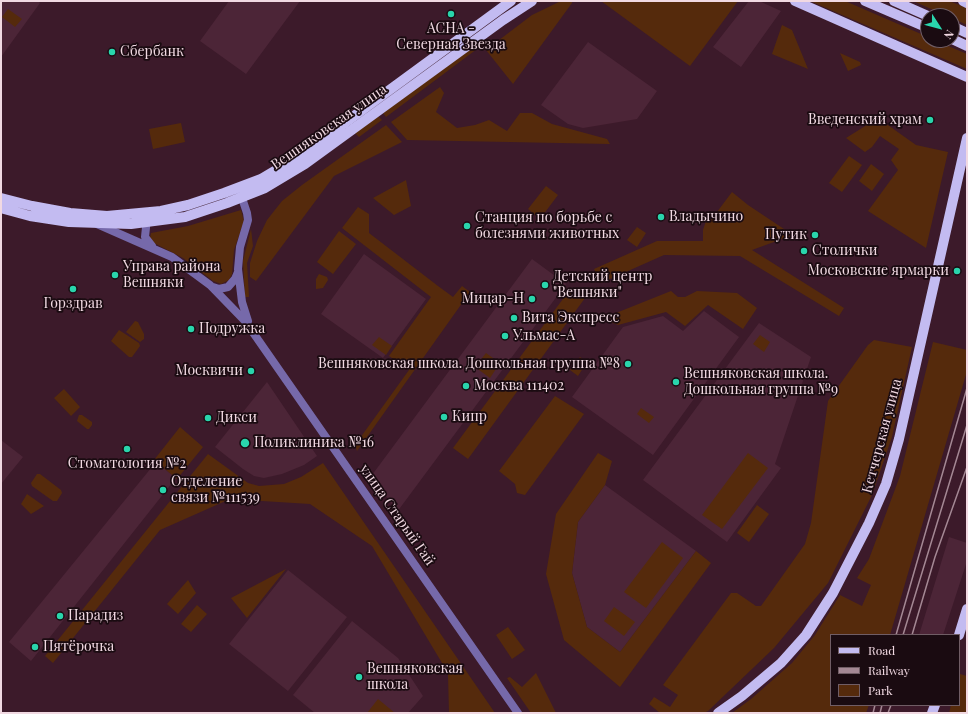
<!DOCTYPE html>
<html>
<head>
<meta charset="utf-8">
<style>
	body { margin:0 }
	#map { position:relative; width:968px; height:714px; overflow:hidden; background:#3c1a2a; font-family:"Playfair Display",serif }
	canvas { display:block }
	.frame { position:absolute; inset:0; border:2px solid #f1d9e2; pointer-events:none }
	.legend { position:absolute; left:830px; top:634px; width:130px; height:72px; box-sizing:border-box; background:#1a0b11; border:1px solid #705d65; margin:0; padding:5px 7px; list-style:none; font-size:12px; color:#f1d9e2 }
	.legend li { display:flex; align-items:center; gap:8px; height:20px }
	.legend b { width:20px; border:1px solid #705d65 }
	.north { position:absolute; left:920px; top:8px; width:40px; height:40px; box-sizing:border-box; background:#1a0b11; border:1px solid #705d65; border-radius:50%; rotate:126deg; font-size:11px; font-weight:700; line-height:16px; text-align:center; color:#f1d9e2 }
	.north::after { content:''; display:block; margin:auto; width:14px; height:18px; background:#29d5ac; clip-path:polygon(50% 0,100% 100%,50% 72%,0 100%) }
</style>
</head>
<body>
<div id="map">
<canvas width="968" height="714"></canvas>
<div class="frame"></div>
<ul class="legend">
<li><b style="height:5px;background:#c3bbf1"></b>Road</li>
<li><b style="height:5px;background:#a48894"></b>Railway</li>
<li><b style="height:11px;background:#552a0c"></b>Park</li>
</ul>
<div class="north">N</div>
</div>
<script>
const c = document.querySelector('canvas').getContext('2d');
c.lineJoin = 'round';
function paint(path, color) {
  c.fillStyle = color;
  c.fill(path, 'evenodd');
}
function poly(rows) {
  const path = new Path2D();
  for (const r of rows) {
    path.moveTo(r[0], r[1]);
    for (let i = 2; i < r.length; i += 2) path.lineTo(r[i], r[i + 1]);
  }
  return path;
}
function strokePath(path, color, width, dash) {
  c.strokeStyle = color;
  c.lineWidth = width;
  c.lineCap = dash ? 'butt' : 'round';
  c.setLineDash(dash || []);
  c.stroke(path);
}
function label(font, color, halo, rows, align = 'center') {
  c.font = font + ' "Playfair Display",serif';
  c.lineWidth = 3.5;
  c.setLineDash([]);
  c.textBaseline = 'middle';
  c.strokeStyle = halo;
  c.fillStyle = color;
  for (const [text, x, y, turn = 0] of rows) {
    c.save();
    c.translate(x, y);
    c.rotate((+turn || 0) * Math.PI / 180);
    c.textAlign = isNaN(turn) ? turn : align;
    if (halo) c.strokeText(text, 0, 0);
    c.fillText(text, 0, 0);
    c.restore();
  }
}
paint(poly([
	[1,1,38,1,40,3,1,57],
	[229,1,300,1,246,74,200,41],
	[749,1,759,1,781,11,741,67,713,47],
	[588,42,657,91,637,119,583,128,568,124,541,105],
	[364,254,426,299,383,358,321,314],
	[532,259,566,284,397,512,372,475],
	[704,311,739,337,653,455,572,397,623,327,663,316,683,331],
	[759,323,811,357,775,464,781,468,727,542,643,480],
	[267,382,317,456,304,465,282,474,264,478,254,476,243,469,215,447],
	[1,440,23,457,1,484],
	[156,462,176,478,31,661,9,642],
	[605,485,696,551,620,652,587,627,572,573,578,522],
	[949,537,967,543,967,561,943,635,919,635],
	[288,570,347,617,288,691,229,644],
	[352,621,398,658,423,696,408,713,315,713,293,695]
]), '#4c2537');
paint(poly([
	[561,1,572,1,572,3,513,84,486,50,532,15],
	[601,1,738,1,690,66],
	[810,1,845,1,928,37,928,40,934,40,967,54,967,69],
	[913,1,949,1,967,8,967,25,952,18,952,16,947,16],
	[8,9,22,19,15,27,2,17],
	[782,25,792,30,808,69,772,54],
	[474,46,477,49,386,117,383,113],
	[840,53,860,62,861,65,848,71],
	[440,87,444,93,436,112,457,128,475,125,489,120,507,131,520,113,532,113,552,124,607,139,610,144,407,140,391,122],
	[378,116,382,120,359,137,355,133],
	[878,118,916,145,948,152,926,248,868,211,898,170,891,160,899,149,880,136,872,147,865,152,846,138],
	[181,123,185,142,153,149,149,129],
	[386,125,402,142,334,176,256,281,250,277,250,263,257,241,267,220,282,201,302,185],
	[849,156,862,165,842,192,829,183],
	[871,164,884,174,872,191,859,181],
	[406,180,411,206,394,215,373,198],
	[546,186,558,195,540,219,528,209],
	[732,192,748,205,793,235,752,250,844,308,839,316,740,256,664,255,601,283,594,269,657,241,703,241,703,230,706,221,711,220],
	[358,207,369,214,369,233,438,286,453,297,462,286,470,292,357,451,355,445,409,370,389,356,431,297,342,228],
	[241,210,244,221,234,250,232,274,229,280,221,284,213,281,183,258,154,243,150,238,151,233,188,226],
	[637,227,646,233,637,247,627,240],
	[251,229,253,246,247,263,249,297,245,297,243,261],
	[339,231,356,244,333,274,317,262],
	[319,274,327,277,328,280,323,288,316,289,316,279],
	[571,288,585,298,468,459,453,448],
	[671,291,678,297,685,297,697,291,737,293,757,308,743,329,708,305,685,326,666,312,618,325,608,321,616,313],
	[135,321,138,322,144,334,144,339,140,342,126,332],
	[119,330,139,343,140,346,132,357,129,357,111,341],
	[760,335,770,342,764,352,753,344],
	[379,337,392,346,386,355,372,345],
	[874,340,912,347,892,437,872,495,828,583,774,648,708,711,704,713,660,713,649,704,654,697,670,707,678,695,663,685,731,593,737,593,756,606,761,606,805,544,811,523,828,401,868,345],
	[933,342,967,350,967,371,890,635,831,635,831,705,869,705,866,713,732,713,751,699,792,663,815,635,840,595,862,606,871,585,857,578,869,559,900,476],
	[486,353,500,363,490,378,475,367],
	[580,357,587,362,578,376,570,370],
	[64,389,80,407,71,416,54,398],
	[555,396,584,414,525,495,517,493,515,484,499,471],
	[641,408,654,417,649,423,637,414],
	[79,415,82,415,92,422,92,425,89,429,87,429,77,421],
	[180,427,203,447,177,479,154,460],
	[598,453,612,461,605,485,578,522,572,573,587,627,620,652,696,551,711,563,620,687,564,640,546,574,556,514],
	[748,453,768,468,722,529,702,515],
	[208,454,248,483,259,486,284,484,301,477,323,463,495,713,449,713,448,675,445,668,372,546,310,504,230,499,160,530,53,663,45,656],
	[37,474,40,474,61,490,62,493,57,501,53,501,32,486,31,483],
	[27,494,44,506,31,514,21,504],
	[757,505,769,514,749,542,737,533],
	[662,542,683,558,646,608,624,592],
	[286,569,247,618,231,598],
	[188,580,196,593,178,614,167,604],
	[197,605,207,614,191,632,181,624],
	[614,607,635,622,624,636,604,621],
	[508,627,525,650,512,659,496,635],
	[536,673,556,713,531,713,507,678,510,677,522,687],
	[960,674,967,676,967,713,949,713,951,705,959,705],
	[378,699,395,713,367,713]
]), '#552a0c');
strokePath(poly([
	[240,192,247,213,248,220,240,247,238,269,242,302,248,321],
	[147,218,145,237,152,246],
	[97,224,172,257,210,285,245,321,518,713],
	[213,287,219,289,228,287,235,279,238,272]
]), '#7669aa', 8);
strokePath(poly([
	[795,1,967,77],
	[865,1,928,28],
	[894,1,928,16],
	[963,1,967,3],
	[952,26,967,33],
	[952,39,967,46],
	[1,198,32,206,70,213,107,216,161,211,188,205,224,193,261,179,298,157,511,1],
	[1,208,30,216,69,222,131,224,185,217,227,203,265,188,305,164,503,20,532,1],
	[959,635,967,609],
	[718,713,742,696,781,663,806,635,833,593,869,523,886,484,899,439,967,138],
	[932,713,935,705]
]), '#c3bbf1', 10);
strokePath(poly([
	[896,635,967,388],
	[903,635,967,425],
	[912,635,935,557,967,467],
	[873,713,875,705],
	[880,713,882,705],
	[888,713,891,705]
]), '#a48894', 1.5);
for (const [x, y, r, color] of [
	[451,14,4,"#29d5ac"],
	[112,52,4,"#29d5ac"],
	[930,120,4,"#29d5ac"],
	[661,217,4,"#29d5ac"],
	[467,226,4,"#29d5ac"],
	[815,235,4,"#29d5ac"],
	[804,251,4,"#29d5ac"],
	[957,271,4,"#29d5ac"],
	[115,275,4,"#29d5ac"],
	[545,285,4,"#29d5ac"],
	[73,289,4,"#29d5ac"],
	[532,299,4,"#29d5ac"],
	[514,318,4,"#29d5ac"],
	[191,329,4,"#29d5ac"],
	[505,336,4,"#29d5ac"],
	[628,364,4,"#29d5ac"],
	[251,371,4,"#29d5ac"],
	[676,382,4,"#29d5ac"],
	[466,386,4,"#29d5ac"],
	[444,417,4,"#29d5ac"],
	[208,418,4,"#29d5ac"],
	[245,443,5,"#29d5ac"],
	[127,449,4,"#29d5ac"],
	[163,490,4,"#29d5ac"],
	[60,616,4,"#29d5ac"],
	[35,647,4,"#29d5ac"],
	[359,677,4,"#29d5ac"]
]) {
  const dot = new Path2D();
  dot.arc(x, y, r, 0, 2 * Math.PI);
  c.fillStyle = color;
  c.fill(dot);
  strokePath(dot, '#1a0b11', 1.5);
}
label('14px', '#f1d9e2', '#1a0b11', [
	["АСНА -",451,29,"center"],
	["Северная Звезда",451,45,"center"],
	["Сбербанк",120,52],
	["Введенский храм",922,120,"right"],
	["Владычино",669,217],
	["Станция по борьбе с",475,218],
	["болезнями животных",475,234],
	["Путик",807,235,"right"],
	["Столички",812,251],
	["Управа района",123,267],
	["Вешняки",123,283],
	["Московские ярмарки",949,271,"right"],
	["Детский центр",553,277],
	["\"Вешняки\"",553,293],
	["Мицар-Н",524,299,"right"],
	["Горздрав",73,304,"center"],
	["Вита Экспресс",522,318],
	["Подружка",199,329],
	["Ульмас-А",513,336],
	["Вешняковская школа. Дошкольная группа №8",620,364,"right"],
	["Москвичи",243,371,"right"],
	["Вешняковская школа.",684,374],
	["Дошкольная группа №9",684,390],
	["Москва 111402",474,386],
	["Кипр",452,417],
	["Дикси",216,418],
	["Поликлиника №16",254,443],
	["Стоматология №2",127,464,"center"],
	["Отделение",171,482],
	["связи №111539",171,498],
	["Парадиз",68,616],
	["Пятёрочка",43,647],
	["Вешняковская",367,669],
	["школа",367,685]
], 'left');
label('14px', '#f1d9e2', '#1a0b11', [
	["Вешняковская улица",329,127,-35],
	["Кетчерская улица",882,436,-75],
	["улица Старый Гай",397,515,55]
]);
</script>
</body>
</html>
